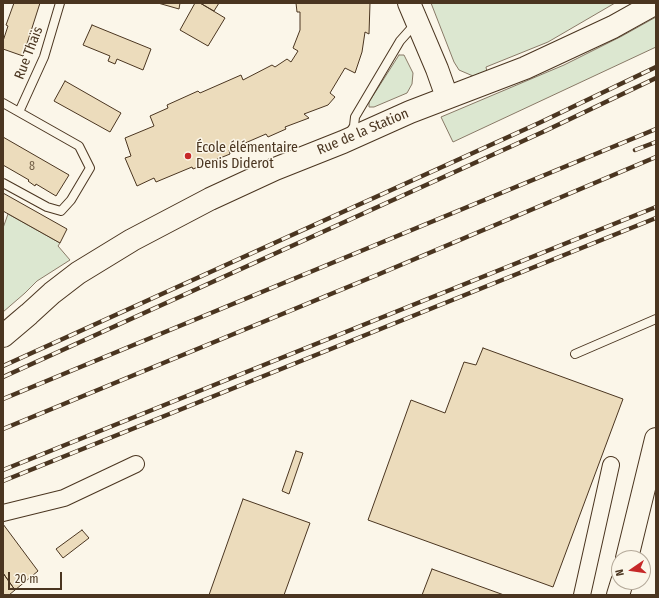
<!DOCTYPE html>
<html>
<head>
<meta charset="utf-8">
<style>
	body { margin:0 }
	#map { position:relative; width:659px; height:598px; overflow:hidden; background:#fbf6e9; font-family:"Fira Sans Condensed",sans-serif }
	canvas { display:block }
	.frame { position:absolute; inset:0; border:4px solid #4a3520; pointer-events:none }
	.north { position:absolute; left:611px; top:550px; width:40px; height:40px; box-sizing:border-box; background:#fbf6e9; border:1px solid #b4a999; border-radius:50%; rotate:257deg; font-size:11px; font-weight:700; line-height:16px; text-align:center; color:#4a3520 }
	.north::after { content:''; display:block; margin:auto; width:14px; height:18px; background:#c62828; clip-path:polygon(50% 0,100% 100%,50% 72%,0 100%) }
	.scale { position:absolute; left:8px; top:572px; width:54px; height:18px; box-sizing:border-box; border:2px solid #4a3520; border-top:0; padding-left:5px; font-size:12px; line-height:14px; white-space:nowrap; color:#4a3520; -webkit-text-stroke:3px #fbf6e9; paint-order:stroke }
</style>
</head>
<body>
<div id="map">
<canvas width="659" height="598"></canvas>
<div class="frame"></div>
<div class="north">N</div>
<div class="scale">20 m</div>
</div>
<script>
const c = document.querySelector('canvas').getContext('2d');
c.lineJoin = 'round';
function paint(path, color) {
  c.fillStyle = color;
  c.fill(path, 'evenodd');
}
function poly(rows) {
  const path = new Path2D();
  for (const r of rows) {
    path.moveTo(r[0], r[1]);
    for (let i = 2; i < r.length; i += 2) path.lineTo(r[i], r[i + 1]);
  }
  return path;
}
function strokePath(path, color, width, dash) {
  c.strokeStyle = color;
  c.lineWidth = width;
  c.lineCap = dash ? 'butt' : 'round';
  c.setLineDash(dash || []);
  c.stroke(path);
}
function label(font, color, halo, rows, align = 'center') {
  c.font = font + ' "Fira Sans Condensed",sans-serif';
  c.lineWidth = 3;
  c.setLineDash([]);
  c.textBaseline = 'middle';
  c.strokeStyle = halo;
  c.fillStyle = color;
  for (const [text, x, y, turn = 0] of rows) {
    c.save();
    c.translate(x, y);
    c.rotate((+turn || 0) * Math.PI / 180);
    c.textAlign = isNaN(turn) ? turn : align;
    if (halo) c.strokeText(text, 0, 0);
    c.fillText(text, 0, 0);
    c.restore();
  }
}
const green = poly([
	[431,3,615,3,548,42,486,67,487,72,473,76,459,70,454,62,431,3],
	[656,17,656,47,453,142,441,117,564,65,622,36,656,17],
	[399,55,404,55,413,73,412,84,407,93,374,107,369,107,369,102,399,55],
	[8,214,60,243,58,246,70,260,37,281,25,293,3,312,3,228,8,214]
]);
paint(green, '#dce7d0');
strokePath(green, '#887966', 1);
const building = poly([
	[14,3,40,3,23,56,3,49,3,41,8,26,6,25,14,3],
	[158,3,180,3,179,9,158,3],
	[195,3,200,3,225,18,208,46,180,30,195,3],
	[200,3,219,3,214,11,200,3],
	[296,3,370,3,369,34,365,32,362,52,355,73,345,68,330,93,335,97,328,105,304,114,309,118,285,127,286,129,268,137,266,134,229,150,230,154,193,169,192,167,156,182,154,178,137,186,125,158,131,156,125,138,154,126,150,116,168,108,167,105,198,91,200,93,241,75,243,80,272,65,275,67,287,59,291,62,298,51,293,48,300,30,300,12,297,12,296,3],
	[92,25,151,49,143,70,117,59,115,64,108,61,110,56,83,45,92,25],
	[65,81,121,113,110,132,54,101,65,81],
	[3,137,69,175,56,196,36,184,35,186,28,181,29,180,3,165,3,137],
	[3,193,67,229,60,243,3,211,3,193],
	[483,348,623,399,553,587,368,520,411,400,445,413,464,362,476,365,483,348],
	[296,451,303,453,289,494,282,491,296,451],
	[243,499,310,523,284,595,209,595,243,499],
	[3,524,38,571,15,590,3,573,3,524],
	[82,530,89,538,63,558,56,549,82,530],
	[432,569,504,595,422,595,432,569],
	[3,573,15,590,9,595,3,595,3,573]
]);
paint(building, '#ecdcbc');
strokePath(building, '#4a3520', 1);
const lane = poly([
	[3,103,79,146,90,168,71,200,61,211,47,207,3,183],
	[19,112,44,57,60,3],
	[349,134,354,126,355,117,400,41,416,23],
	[575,354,656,319]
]);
const street = poly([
	[3,513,64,498,136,464],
	[582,595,611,465]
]);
const secondary = poly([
	[409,3,437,69,447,97],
	[3,336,29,314,52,293,78,273,132,240,210,199,275,169,343,142,410,112,525,68,613,27,656,3]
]);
const highway = poly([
	[627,558,656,439],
	[618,595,622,582]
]);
strokePath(lane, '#4a3520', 10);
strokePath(street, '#4a3520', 18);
strokePath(secondary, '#4a3520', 24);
strokePath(highway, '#4a3520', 24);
strokePath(lane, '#fbf6e9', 8);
strokePath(street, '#fbf6e9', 16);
strokePath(secondary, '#fbf6e9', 22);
strokePath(highway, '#fbf6e9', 22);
const rail = poly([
	[635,150,656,142],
	[3,366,539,123,656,67],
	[3,377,545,131,656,78],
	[3,399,656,129],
	[3,429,377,275,656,157],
	[3,470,656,207],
	[3,481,656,218]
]);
strokePath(rail, '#4a3520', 4.5);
strokePath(rail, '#fbf6e9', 3, [9]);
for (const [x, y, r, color] of [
	[188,156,4,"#c62828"]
]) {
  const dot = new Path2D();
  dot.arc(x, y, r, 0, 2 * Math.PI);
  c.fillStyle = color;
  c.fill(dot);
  strokePath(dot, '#fbf6e9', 1.5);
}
label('12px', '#725f47', null, [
	["8",32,167]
]);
label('14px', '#4a3520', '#fbf6e9', [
	["Rue Thaïs",29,53,-69],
	["Rue de la Station",363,132,-23]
]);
label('14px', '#4a3520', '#fbf6e9', [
	["École élémentaire",196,148],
	["Denis Diderot",196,164]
], 'left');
</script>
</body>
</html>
